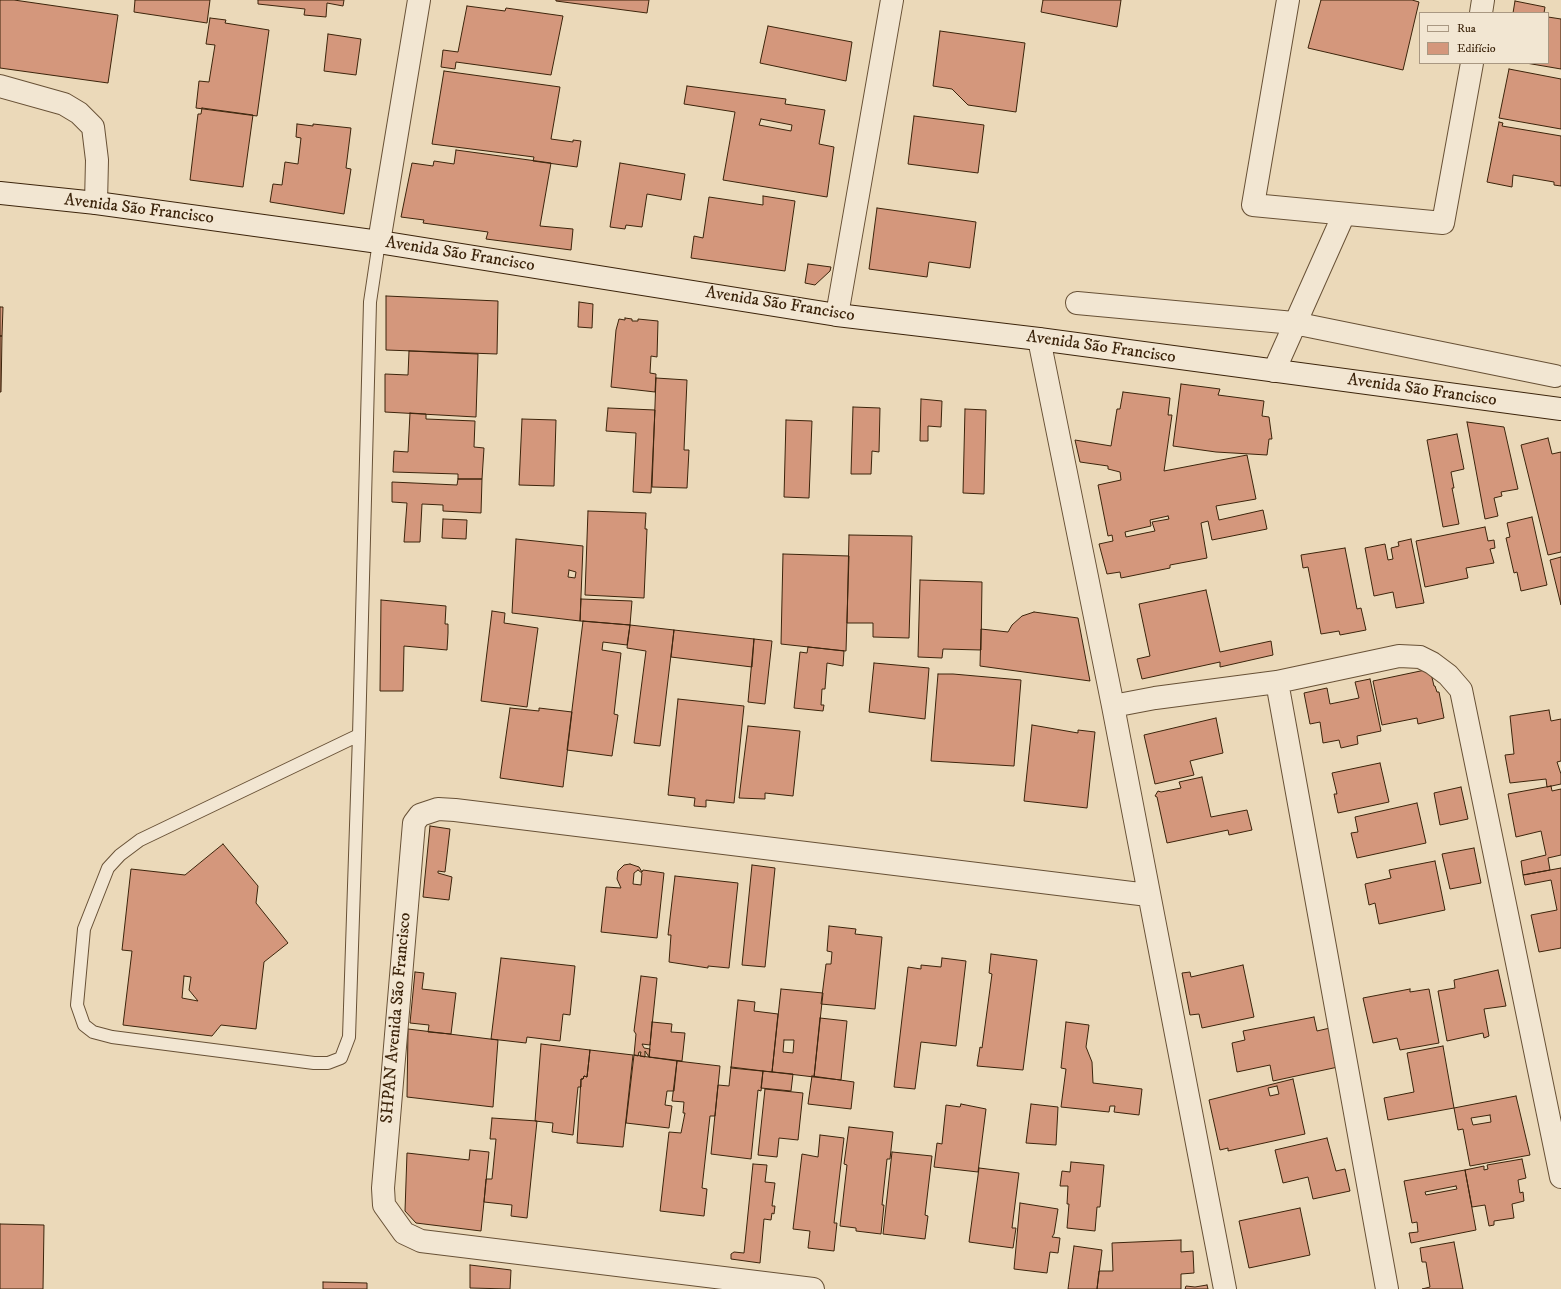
<!DOCTYPE html>
<html>
<head>
<meta charset="utf-8">
<style>
	body { margin:0 }
	#map { position:relative; width:1561px; height:1289px; overflow:hidden; background:#ebd9b9; font-family:"IM FELL DW Pica",serif }
	canvas { display:block }
	.legend { position:absolute; left:1419px; top:12px; width:130px; height:52px; box-sizing:border-box; background:#f2e6d2; border:1px solid #a99882; margin:0; padding:5px 7px; list-style:none; font-size:12px; color:#3c240b }
	.legend li { display:flex; align-items:center; gap:8px; height:20px }
	.legend b { width:20px; border:1px solid #a99882 }
</style>
</head>
<body>
<div id="map">
<canvas width="1561" height="1289"></canvas>
<ul class="legend">
<li><b style="height:5px;background:#f2e6d2"></b>Rua</li>
<li><b style="height:11px;background:#d4977c"></b>Edifício</li>
</ul>
</div>
<script>
const c = document.querySelector('canvas').getContext('2d');
c.lineJoin = 'round';
function paint(path, color) {
  c.fillStyle = color;
  c.fill(path, 'evenodd');
}
function poly(rows) {
  const path = new Path2D();
  for (const r of rows) {
    path.moveTo(r[0], r[1]);
    for (let i = 2; i < r.length; i += 2) path.lineTo(r[i], r[i + 1]);
  }
  return path;
}
function strokePath(path, color, width, dash) {
  c.strokeStyle = color;
  c.lineWidth = width;
  c.lineCap = dash ? 'butt' : 'round';
  c.setLineDash(dash || []);
  c.stroke(path);
}
function label(font, color, halo, rows, align = 'center') {
  c.font = font + ' "IM FELL DW Pica",serif';
  c.lineWidth = 3;
  c.setLineDash([]);
  c.textBaseline = 'middle';
  c.strokeStyle = halo;
  c.fillStyle = color;
  for (const [text, x, y, turn = 0] of rows) {
    c.save();
    c.translate(x, y);
    c.rotate((+turn || 0) * Math.PI / 180);
    c.textAlign = isNaN(turn) ? turn : align;
    if (halo) c.strokeText(text, 0, 0);
    c.fillText(text, 0, 0);
    c.restore();
  }
}
const building = poly([
	[0,0,14,0,118,15,108,83,0,68,0,0],
	[135,0,210,0,207,23,134,12,135,0],
	[258,0,344,0,343,6,327,3,326,17,304,15,305,9,258,4,258,0],
	[556,0,649,0,647,13,556,1,556,0],
	[1043,0,1121,0,1117,27,1041,12,1043,0],
	[1321,0,1412,0,1419,2,1403,70,1308,48,1321,0],
	[1515,1,1545,7,1544,13,1513,13,1515,1],
	[467,6,505,11,506,8,563,16,551,75,456,62,455,69,441,67,443,50,458,52,467,6],
	[1548,17,1561,19,1561,69,1526,63,1548,63,1548,17],
	[210,18,226,20,225,23,269,30,257,116,196,108,199,81,209,82,215,45,206,44,210,18],
	[768,26,852,42,846,81,760,63,768,26],
	[940,31,1025,43,1016,112,968,105,952,89,933,86,940,31],
	[328,34,361,39,356,75,324,71,328,34],
	[1509,69,1561,79,1561,129,1499,118,1509,69],
	[444,71,560,87,551,139,573,142,573,140,581,141,577,167,533,161,534,157,432,144,444,71],
	[687,86,786,99,785,104,825,110,819,144,834,147,827,197,723,180,735,112,684,104,687,86],
	[761,119,792,125,791,131,759,125,761,119],
	[202,108,253,115,243,187,190,180,198,114,201,114,202,108],
	[914,116,984,125,978,173,908,164,914,116],
	[1499,122,1503,123,1502,126,1561,136,1561,186,1554,185,1554,182,1513,175,1512,187,1487,182,1499,122],
	[297,124,313,126,313,124,351,128,346,168,351,169,344,214,270,202,273,184,282,185,285,162,298,164,301,138,296,137,297,124],
	[456,150,551,163,540,226,573,229,571,250,486,239,488,232,423,223,424,220,401,217,412,163,433,166,434,161,454,164,456,150],
	[620,163,685,174,681,200,647,194,642,227,626,225,625,229,610,227,620,163],
	[763,196,795,201,785,271,691,258,694,236,703,238,709,197,763,205,763,196],
	[877,208,976,222,970,268,929,262,927,277,869,269,877,208],
	[808,264,831,267,830,271,815,285,805,283,808,264],
	[386,296,498,301,497,354,386,350,386,296],
	[579,302,593,304,592,328,578,327,579,302],
	[0,307,3,307,2,336,0,336,0,307],
	[625,318,632,319,632,321,638,321,638,319,658,321,657,357,651,356,650,373,656,374,655,392,611,387,616,330,619,319,625,320,625,318],
	[0,336,2,336,1,392,0,392,0,336],
	[409,351,478,354,476,417,385,412,385,374,408,375,409,351],
	[656,378,687,380,684,450,689,450,687,488,652,487,656,378],
	[1181,384,1220,389,1218,395,1264,401,1262,416,1269,417,1272,439,1269,439,1267,455,1216,452,1173,446,1181,384],
	[1123,392,1170,398,1168,415,1172,415,1164,471,1247,455,1256,499,1216,506,1219,520,1263,510,1267,529,1212,540,1208,521,1201,523,1207,558,1170,565,1170,568,1121,578,1120,572,1107,574,1099,544,1113,541,1112,535,1108,536,1098,485,1121,480,1120,472,1108,469,1108,466,1080,462,1075,440,1111,446,1117,409,1120,409,1123,392],
	[1168,516,1169,519,1152,522,1155,531,1126,537,1125,532,1151,526,1150,520,1168,516],
	[921,399,942,401,941,427,928,426,928,441,920,441,921,399],
	[853,407,880,408,879,452,872,451,871,474,851,474,853,407],
	[608,408,655,410,651,493,633,492,636,433,606,431,608,408],
	[965,409,986,410,984,494,963,493,965,409],
	[410,413,426,414,426,419,475,421,474,447,484,448,482,479,458,479,458,474,393,472,394,451,408,452,410,413],
	[522,419,556,420,554,486,519,485,522,419],
	[786,420,812,421,809,498,784,497,786,420],
	[1467,422,1504,427,1518,489,1501,492,1502,496,1494,498,1498,516,1485,519,1467,422],
	[1457,434,1464,469,1451,472,1454,488,1452,488,1459,524,1443,527,1427,440,1457,434],
	[1548,438,1552,454,1561,452,1561,552,1548,555,1521,445,1548,438],
	[458,479,482,479,481,513,443,511,443,505,422,504,420,542,404,542,407,503,392,502,392,482,457,485,458,479],
	[588,511,646,513,645,529,647,529,644,598,585,595,588,511],
	[1532,517,1547,585,1521,591,1517,572,1514,573,1506,538,1510,537,1507,523,1532,517],
	[443,519,467,520,466,539,442,538,443,519],
	[1485,527,1488,541,1494,540,1495,548,1490,549,1494,563,1466,568,1468,578,1425,587,1416,541,1485,527],
	[849,535,912,536,909,638,873,637,873,623,847,623,849,535],
	[516,539,583,546,580,621,512,613,516,539],
	[569,570,576,572,575,578,568,577,569,570],
	[1411,539,1424,603,1396,608,1393,592,1374,596,1365,548,1385,544,1388,560,1393,559,1391,548,1399,546,1398,542,1411,539],
	[1345,548,1357,609,1361,608,1366,630,1340,635,1339,631,1321,634,1308,567,1303,568,1301,555,1345,548],
	[783,554,849,556,846,651,781,644,783,554],
	[1561,557,1561,605,1550,560,1561,557],
	[920,580,982,582,981,650,943,649,942,658,918,657,920,580],
	[1206,590,1220,652,1271,641,1273,655,1220,667,1220,662,1142,679,1137,659,1150,656,1139,604,1206,590],
	[581,599,632,601,630,625,580,621,581,599],
	[381,600,446,606,445,624,448,624,448,633,447,650,404,646,403,691,380,691,381,600],
	[492,611,505,613,504,623,538,628,527,707,481,701,492,611],
	[1034,612,1078,618,1090,681,980,666,981,629,1008,632,1012,625,1022,616,1034,612],
	[583,621,630,625,627,645,603,642,602,650,621,653,614,714,618,715,612,756,567,750,583,621],
	[630,625,674,630,660,746,634,743,646,651,627,648,630,625],
	[674,630,754,639,752,667,671,657,674,630],
	[754,639,772,641,765,704,748,702,754,639],
	[808,647,844,651,843,666,827,663,825,689,822,689,821,705,824,705,823,711,794,708,800,652,807,653,808,647],
	[874,663,929,668,925,719,869,712,874,663],
	[1430,669,1434,686,1435,686,1437,692,1439,692,1444,718,1418,724,1417,718,1382,725,1373,681,1430,669],
	[938,674,953,674,1021,680,1014,766,931,761,938,674],
	[1370,679,1381,731,1357,736,1358,744,1341,748,1339,740,1323,743,1320,722,1310,724,1304,693,1327,688,1330,704,1359,698,1355,682,1370,679],
	[678,699,744,706,734,803,706,800,706,807,694,806,695,798,668,795,678,699],
	[510,708,539,711,539,708,572,712,563,787,500,778,510,708],
	[1549,710,1551,721,1561,719,1561,761,1557,762,1561,774,1561,784,1547,787,1546,779,1510,783,1505,755,1514,754,1510,716,1549,710],
	[1216,718,1223,753,1190,761,1194,775,1155,784,1144,735,1216,718],
	[1032,725,1078,733,1078,730,1095,732,1087,808,1024,801,1032,725],
	[748,726,800,731,793,796,765,793,765,799,739,798,748,726],
	[1380,763,1389,802,1338,813,1334,794,1337,794,1332,773,1380,763],
	[1202,777,1211,817,1247,810,1252,830,1229,835,1228,830,1167,843,1157,797,1155,796,1158,791,1161,792,1181,788,1179,782,1202,777],
	[1551,786,1552,791,1561,789,1561,855,1548,858,1550,870,1523,875,1521,861,1546,855,1541,831,1516,837,1508,794,1551,786],
	[1461,787,1468,819,1440,825,1434,793,1461,787],
	[1417,803,1426,843,1357,858,1351,833,1358,832,1355,817,1417,803],
	[430,826,450,829,445,872,438,871,438,873,452,877,449,900,423,897,430,826],
	[223,844,258,886,256,903,288,943,264,962,256,1029,221,1025,212,1036,123,1025,132,951,122,950,131,869,185,875,223,844],
	[184,976,191,977,189,990,198,1001,182,998,184,976],
	[1474,848,1481,883,1450,889,1442,854,1474,848],
	[1435,861,1445,910,1379,924,1375,903,1369,905,1365,884,1391,878,1389,870,1435,861],
	[630,864,639,867,642,872,643,870,664,873,657,938,601,932,606,887,621,888,617,879,618,871,624,865,630,864],
	[638,870,642,873,641,885,633,884,634,873,638,870],
	[752,865,775,868,765,967,742,965,752,865],
	[1561,868,1561,948,1539,952,1531,915,1557,910,1551,880,1525,885,1523,875,1561,868],
	[675,876,738,883,729,968,708,966,708,968,669,962,671,935,668,935,675,876],
	[829,926,856,929,855,934,882,937,875,1009,821,1004,826,964,831,964,832,952,827,951,829,926],
	[991,954,1037,960,1023,1070,977,1066,980,1047,982,1048,992,974,989,973,991,954],
	[501,958,575,966,570,1015,563,1014,560,1041,527,1037,526,1043,491,1039,501,958],
	[942,958,966,961,956,1046,921,1042,915,1089,894,1087,908,967,921,969,921,965,941,967,942,958],
	[1243,965,1254,1017,1202,1028,1199,1014,1190,1015,1182,973,1190,972,1191,977,1243,965],
	[1498,970,1506,1006,1484,1009,1489,1036,1484,1038,1483,1033,1447,1041,1438,991,1455,988,1454,980,1498,970],
	[415,972,424,973,422,989,456,993,451,1034,428,1032,429,1025,410,1023,415,972],
	[641,976,657,978,650,1045,642,1044,644,1048,650,1049,649,1057,645,1051,645,1057,640,1056,641,1052,639,1052,638,1056,634,1055,636,1034,634,1031,641,976],
	[781,989,823,993,814,1077,772,1072,781,989],
	[784,1040,794,1040,793,1053,783,1052,784,1040],
	[1410,989,1410,992,1429,989,1439,1043,1400,1050,1397,1038,1373,1043,1363,998,1410,989],
	[738,1000,755,1002,754,1011,778,1014,772,1072,731,1068,738,1000],
	[1314,1017,1317,1031,1330,1028,1338,1067,1273,1081,1270,1065,1237,1072,1232,1043,1245,1040,1243,1031,1314,1017],
	[820,1018,847,1021,841,1080,814,1077,820,1018],
	[652,1022,672,1024,671,1032,685,1033,682,1061,649,1057,652,1022],
	[1066,1022,1089,1025,1086,1047,1092,1062,1093,1083,1142,1089,1139,1115,1114,1112,1115,1106,1110,1106,1109,1112,1061,1107,1066,1069,1061,1068,1066,1022],
	[408,1029,498,1040,493,1107,407,1097,408,1029],
	[541,1044,590,1050,587,1077,584,1076,583,1079,581,1079,581,1087,578,1087,573,1135,552,1132,553,1123,535,1121,541,1044],
	[1443,1046,1454,1108,1388,1120,1384,1098,1414,1092,1407,1053,1443,1046],
	[590,1050,633,1055,623,1147,577,1143,581,1079,583,1079,584,1076,587,1077,590,1050],
	[634,1055,677,1061,674,1091,667,1091,665,1105,672,1106,669,1128,626,1123,634,1055],
	[677,1061,720,1066,715,1116,710,1116,702,1188,707,1189,704,1216,660,1211,669,1132,681,1133,685,1113,683,1113,684,1102,672,1101,677,1061],
	[731,1067,763,1071,761,1091,758,1090,751,1159,711,1154,718,1085,729,1086,731,1067],
	[763,1071,793,1074,791,1091,761,1088,763,1071],
	[812,1076,854,1082,851,1109,808,1104,812,1076],
	[1293,1079,1305,1134,1228,1151,1228,1148,1220,1150,1209,1100,1293,1079],
	[1277,1086,1279,1094,1270,1096,1268,1088,1277,1086],
	[765,1089,803,1093,798,1140,779,1138,777,1157,758,1155,765,1089],
	[1516,1096,1530,1155,1470,1166,1463,1129,1458,1130,1454,1108,1516,1096],
	[1490,1115,1491,1122,1473,1125,1471,1118,1490,1115],
	[961,1104,986,1109,978,1172,934,1167,937,1143,942,1144,946,1105,960,1107,961,1104],
	[1031,1104,1058,1107,1056,1145,1026,1143,1031,1104],
	[492,1118,537,1121,527,1218,511,1216,512,1205,484,1202,486,1179,492,1179,496,1139,490,1139,492,1118],
	[849,1127,893,1132,890,1159,887,1159,882,1205,884,1205,881,1234,856,1231,856,1228,840,1226,847,1165,844,1164,849,1127],
	[820,1135,844,1138,834,1223,837,1223,834,1251,808,1248,810,1231,793,1229,802,1154,818,1157,820,1135],
	[1327,1138,1336,1171,1345,1169,1350,1191,1313,1199,1308,1177,1283,1183,1275,1150,1327,1138],
	[470,1150,489,1152,481,1231,416,1223,405,1211,407,1153,469,1160,470,1150],
	[892,1152,932,1156,925,1215,928,1216,925,1239,883,1234,892,1152],
	[1522,1159,1526,1178,1518,1180,1520,1193,1523,1192,1524,1201,1512,1204,1514,1218,1494,1221,1494,1225,1489,1226,1485,1205,1472,1207,1465,1170,1484,1166,1484,1170,1488,1169,1487,1165,1522,1159],
	[1071,1162,1104,1165,1100,1207,1097,1207,1095,1231,1067,1228,1069,1204,1067,1204,1068,1186,1060,1186,1062,1171,1070,1172,1071,1162],
	[753,1164,767,1165,765,1182,775,1183,772,1206,775,1206,774,1214,772,1213,771,1220,764,1219,760,1263,731,1259,731,1254,734,1252,744,1253,753,1164],
	[979,1168,1019,1173,1012,1228,1016,1228,1013,1248,969,1242,979,1168],
	[1465,1170,1476,1230,1411,1243,1409,1233,1418,1232,1417,1222,1412,1223,1404,1181,1465,1170],
	[1456,1186,1457,1189,1426,1195,1425,1192,1456,1186],
	[1020,1203,1058,1209,1054,1234,1052,1237,1060,1238,1058,1253,1050,1252,1047,1273,1014,1269,1020,1203],
	[1300,1208,1310,1255,1249,1268,1239,1221,1300,1208],
	[0,1224,44,1225,43,1289,0,1289,0,1224],
	[1181,1240,1181,1252,1193,1251,1194,1273,1181,1274,1181,1289,1097,1289,1099,1271,1113,1271,1112,1243,1181,1240],
	[1454,1242,1463,1289,1422,1289,1430,1287,1426,1262,1422,1262,1420,1248,1454,1242],
	[1074,1246,1102,1250,1097,1289,1068,1289,1074,1246],
	[470,1265,511,1270,510,1289,470,1288,470,1265],
	[323,1282,367,1283,367,1289,323,1289,323,1282],
	[1207,1285,1208,1289,1185,1289,1186,1286,1195,1287,1207,1285]
]);
paint(building, '#d4977c');
strokePath(building, '#3c240b', 1);
const lane = poly([
	[359,735,140,840,120,855,108,868,84,929,77,1005,84,1025,93,1032,112,1037,314,1063,328,1063,341,1058,349,1037,359,735,370,302,379,242]
]);
const street = poly([
	[1288,0,1253,205,1443,223,1472,63],
	[1481,13,1483,0],
	[0,86,64,104,79,113,93,127,97,160,96,203],
	[379,242,419,0],
	[1077,303,1294,323,1555,376],
	[837,315,892,0],
	[1039,339,1113,706,1225,1289],
	[1274,371,1344,214],
	[1277,682,1387,1289],
	[1113,706,1155,698,1277,682,1399,656,1420,657,1432,663,1448,675,1461,690,1561,1177],
	[813,1289,421,1241,404,1233,384,1205,383,1188,414,823,420,815,438,809,455,810,1148,895]
]);
const secondary = poly([
	[0,193,96,203,379,242,837,315,1039,339,1561,409]
]);
strokePath(lane, '#685136', 14);
strokePath(street, '#685136', 24);
strokePath(secondary, '#3c240b', 24);
strokePath(lane, '#f2e6d2', 12);
strokePath(street, '#f2e6d2', 22);
strokePath(secondary, '#f2e6d2', 22);
label('17px', '#3c240b', '#f2e6d2', [
	["Avenida São Francisco",139,210,7],
	["Avenida São Francisco",460,255,9],
	["Avenida São Francisco",780,305,9],
	["Avenida São Francisco",1101,348,8],
	["Avenida São Francisco",1422,391,8],
	["SHPAN Avenida São Francisco",397,1018,-85]
]);
</script>
</body>
</html>
